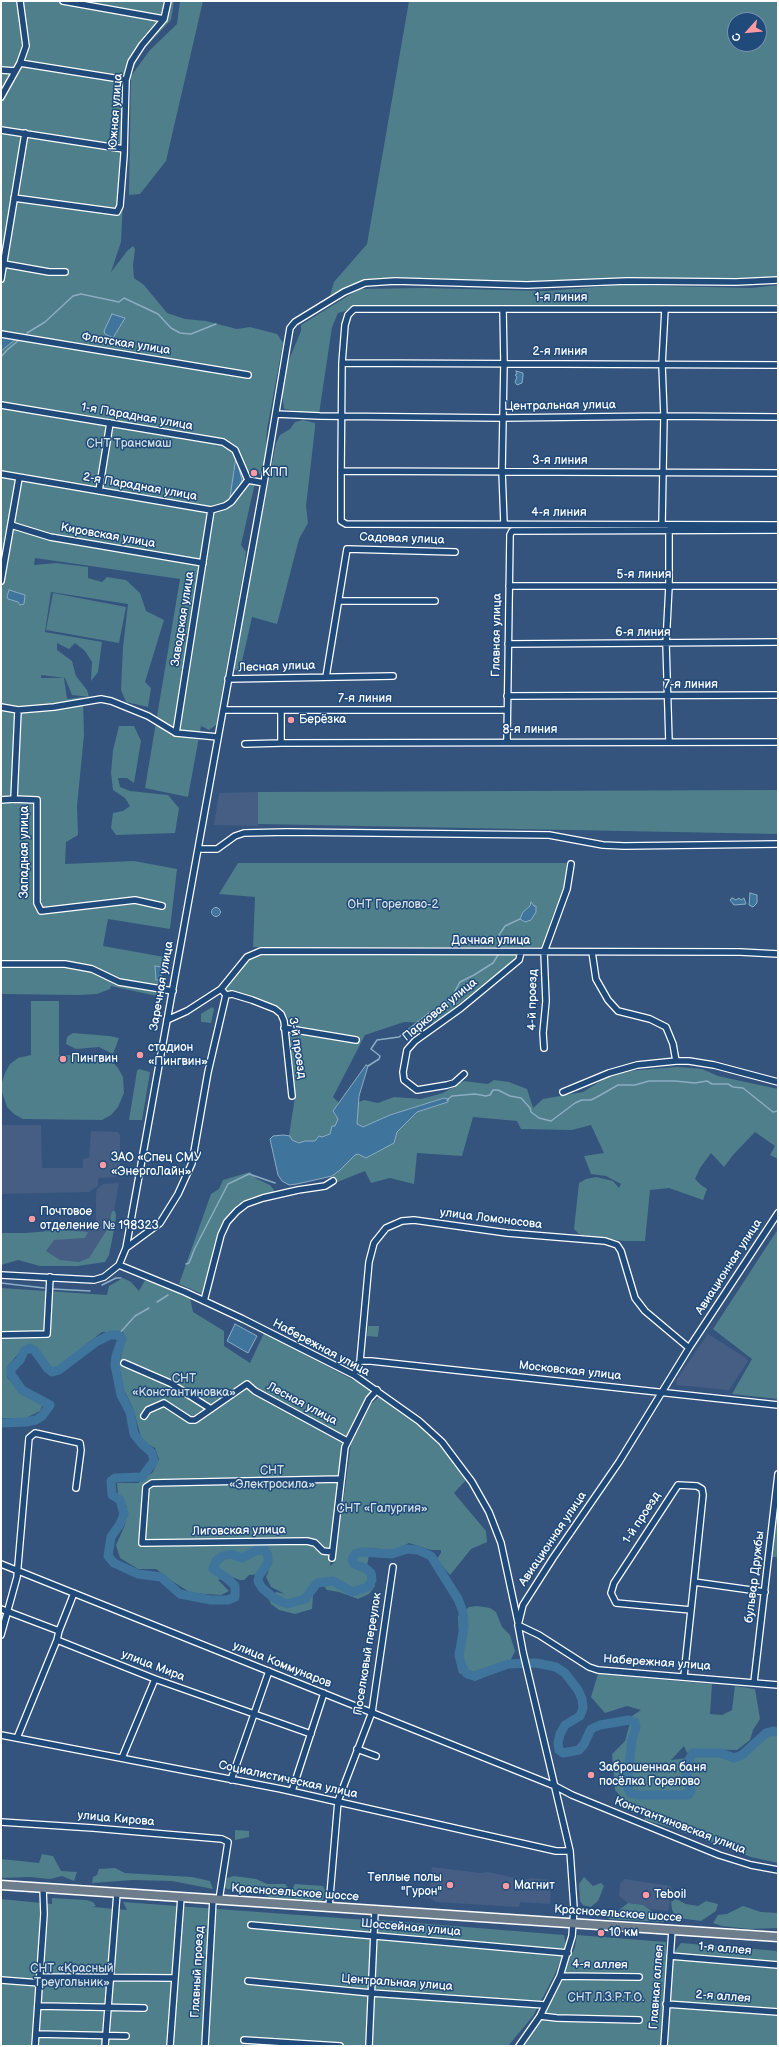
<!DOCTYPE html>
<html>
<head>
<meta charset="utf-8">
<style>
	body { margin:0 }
	#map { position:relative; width:779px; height:2047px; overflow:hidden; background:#34547e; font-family:"Balsamiq Sans",sans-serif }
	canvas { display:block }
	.frame { position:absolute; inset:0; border:2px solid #fff; pointer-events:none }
	.north { position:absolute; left:727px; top:12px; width:40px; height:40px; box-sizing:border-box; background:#1f4a7a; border:1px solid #7992af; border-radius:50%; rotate:243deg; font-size:11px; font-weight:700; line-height:16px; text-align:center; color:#fff }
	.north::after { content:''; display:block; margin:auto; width:14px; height:18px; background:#ff9aa2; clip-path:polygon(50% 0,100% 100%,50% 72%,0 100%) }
</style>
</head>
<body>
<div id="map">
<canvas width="779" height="2047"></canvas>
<div class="frame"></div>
<div class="north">С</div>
</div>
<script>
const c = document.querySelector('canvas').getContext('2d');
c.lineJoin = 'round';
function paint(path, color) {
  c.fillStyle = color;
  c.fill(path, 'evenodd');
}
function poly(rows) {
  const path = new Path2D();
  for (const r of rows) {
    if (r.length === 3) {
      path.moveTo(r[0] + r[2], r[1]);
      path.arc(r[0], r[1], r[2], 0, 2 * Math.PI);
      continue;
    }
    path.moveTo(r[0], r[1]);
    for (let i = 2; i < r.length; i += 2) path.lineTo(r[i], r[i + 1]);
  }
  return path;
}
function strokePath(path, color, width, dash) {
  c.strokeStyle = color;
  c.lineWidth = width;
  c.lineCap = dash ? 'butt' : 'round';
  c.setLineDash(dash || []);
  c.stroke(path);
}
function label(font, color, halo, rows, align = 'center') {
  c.font = font + ' "Balsamiq Sans",sans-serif';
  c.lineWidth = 3;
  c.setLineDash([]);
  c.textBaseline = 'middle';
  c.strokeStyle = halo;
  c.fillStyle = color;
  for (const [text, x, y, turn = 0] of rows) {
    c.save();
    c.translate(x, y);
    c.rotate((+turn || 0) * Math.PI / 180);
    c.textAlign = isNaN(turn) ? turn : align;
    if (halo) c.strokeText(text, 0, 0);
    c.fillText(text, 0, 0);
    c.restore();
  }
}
paint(poly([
	[258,792,258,826,214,825,219,793],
	[1,1125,41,1125,42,1168,83,1168,83,1159,89,1158,91,1131,118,1132,120,1135,120,1174,115,1177,98,1178,98,1186,89,1192,1,1194],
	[119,1183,105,1261,43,1263,43,1233,45,1230,96,1230,96,1195,97,1189,103,1184],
	[708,1334,746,1358,748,1361,729,1390,676,1385,677,1379],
	[432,1867,480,1873,488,1872,524,1880,531,1878,551,1880,550,1904,520,1902,519,1907,436,1902,429,1897],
	[624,1879,671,1886,672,1894,668,1911,650,1909,643,1905,628,1903,619,1896,620,1884]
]), '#465e84');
paint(poly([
	[1,1,174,1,171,20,141,52,132,71,129,82,121,242,111,272,128,250,133,246,135,249,133,266,134,278,144,285,167,313,185,319,206,321,237,329,250,327,277,334,283,343,267,429,265,461,262,474,257,474,241,545,246,552,244,569,216,725,209,730,201,726,188,797,145,788,180,579,35,558,34,565,56,563,88,567,88,578,102,582,107,577,126,580,140,593,146,611,164,620,145,682,151,688,148,707,126,702,121,690,123,647,128,604,51,592,45,632,102,642,98,672,91,681,92,662,85,651,75,643,69,649,57,643,57,650,72,661,76,676,87,690,89,697,72,695,65,678,41,675,41,678,64,678,67,699,83,697,84,735,77,806,78,835,66,842,65,864,134,861,177,869,170,929,108,919,103,946,164,957,157,996,111,986,110,989,97,994,79,995,1,994],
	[180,1,203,1,166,161,140,194,129,195,131,76,150,50,177,24],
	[409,1,778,1,778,277,690,279,604,279,572,282,363,280,330,296,334,282,367,244],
	[735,20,759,20,759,44,735,44],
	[621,285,752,288,778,285,778,306,353,309,338,313,332,327,319,414,284,409,282,394,286,367,301,331,301,325,359,289,423,288,546,291],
	[303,420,315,423,315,428,306,506,308,523,299,539,277,624,252,617,239,675,234,667,235,658,276,443,280,435,290,429,295,422],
	[53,593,126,607,119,643,46,630],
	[119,726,134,726,141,741,134,783,127,778,118,778,120,787,130,791,168,795,179,808,175,833,116,835,111,828,113,813,123,811,130,806,125,798,113,790,111,773,113,750],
	[778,790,778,834,258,824,258,792],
	[238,863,567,863,563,891,552,917,543,947,253,947,255,897,219,894],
	[265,954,440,955,518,954,516,959,435,1023,404,1022,365,1035,333,1097,339,1103,333,1111,338,1119,335,1126,332,1127,330,1134,328,1135,315,1141,299,1143,292,1140,289,1136,295,1097,289,1019,282,1011,267,1002,225,989,242,966,254,956],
	[31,1001,59,1001,59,1055,102,1056,111,1060,118,1068,123,1077,124,1093,118,1107,111,1115,102,1120,23,1119,14,1114,7,1107,2,1092,2,1082,5,1073,10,1064,18,1058,31,1055],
	[212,1007,214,1009,211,1023,201,1022,201,1014],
	[73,1033,109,1036,119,1038,113,1054,99,1047,76,1049,66,1044,67,1037],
	[677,1067,702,1069,718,1076,778,1089,778,1159,770,1155,775,1146,755,1132,733,1155,724,1167,711,1153,700,1168,695,1179,701,1185,707,1189,703,1200,669,1188,650,1190,645,1241,624,1241,580,1235,574,1229,579,1183,586,1179,596,1177,613,1181,619,1188,621,1184,606,1176,591,1174,584,1156,604,1153,591,1125,572,1130,521,1129,517,1121,473,1117,462,1156,417,1153,414,1184,390,1178,371,1183,365,1171,335,1183,332,1176,340,1170,354,1155,358,1154,366,1158,393,1143,396,1132,417,1112,448,1102,448,1099,444,1098,408,1109,363,1127,356,1124,357,1108,359,1102,364,1100,378,1103,394,1097,421,1099,443,1093,464,1081,488,1084,494,1080,509,1082,527,1089,533,1108,543,1099,583,1092,607,1077,626,1071],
	[139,1069,150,1072,142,1120,129,1120,137,1071],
	[250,1172,257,1179,270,1185,274,1190,273,1198,249,1205,236,1216,224,1234,211,1291,202,1294,179,1284,211,1194,219,1189,223,1180],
	[112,1211,115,1211,116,1215,115,1225,109,1255,105,1262,78,1266,40,1266,18,1260,1,1265,1,1233,26,1233,61,1230,88,1232,85,1238,54,1240,46,1251,60,1260,79,1262,89,1258,108,1228],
	[778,1229,778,1399,732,1394,752,1359,713,1329],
	[123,1278,131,1282,139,1291,145,1280,190,1297,193,1312,224,1331,224,1346,250,1363,264,1333,374,1391,347,1439,330,1566,335,1562,351,1444,371,1404,380,1396,419,1423,440,1444,467,1479,454,1493,486,1531,487,1542,471,1549,450,1575,438,1561,438,1557,441,1553,441,1550,431,1550,409,1543,394,1550,368,1548,369,1555,367,1566,372,1569,375,1586,369,1594,358,1599,339,1592,327,1590,323,1585,318,1587,313,1595,312,1609,295,1614,279,1610,271,1604,269,1599,276,1592,285,1594,271,1587,266,1577,269,1570,263,1574,249,1575,244,1580,240,1580,229,1576,218,1580,229,1591,221,1595,191,1593,172,1581,156,1569,138,1569,120,1558,116,1545,125,1525,127,1507,118,1494,117,1483,138,1483,153,1472,159,1459,155,1448,142,1441,133,1408,122,1386,119,1364,125,1341,123,1332,102,1332,57,1367,51,1368,43,1356,34,1346,25,1346,7,1367,7,1377,21,1394,43,1404,40,1411,26,1418,1,1418,1,1288,107,1295,109,1286],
	[368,1326,379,1326,378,1337,367,1336],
	[778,1497,777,1530,778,1557,772,1557],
	[477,1606,490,1608,496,1612,502,1627,510,1635,515,1651,507,1668,475,1681,459,1673,455,1656,459,1638,458,1616,469,1607],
	[598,1674,712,1684,710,1714,722,1715,732,1710,735,1686,755,1689,760,1719,753,1730,750,1740,741,1747,737,1750,692,1749,687,1753,684,1746,671,1760,714,1755,734,1762,745,1755,767,1736,778,1736,778,1863,751,1857,678,1830,645,1820,642,1807,626,1802,615,1790,612,1754,625,1741,632,1716,641,1710,627,1706,605,1713,591,1697],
	[235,1830,249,1831,249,1837,235,1840],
	[42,1854,53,1856,61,1871,77,1872,74,1881,62,1876,50,1879,30,1877,1,1878,1,1859,39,1863],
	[115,1868,125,1873,192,1877,210,1881,213,1889,172,1881,133,1880,92,1883,93,1877,97,1875,99,1869],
	[234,1876,256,1879,267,1884,285,1884,291,1891,295,1884,323,1886,326,1893,322,1901,270,1897,251,1891,227,1889,224,1886,224,1879],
	[584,1877,593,1886,601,1883,604,1886,598,1901,591,1907,583,1905,580,1901,579,1884],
	[52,1898,86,1900,93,1902,96,1906,93,1907,127,1910,123,1902,367,1920,369,1931,378,1932,376,1925,379,1920,564,1935,566,1947,554,1976,533,2016,508,2046,1,2046,1,1899,52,1904],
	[676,1899,686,1904,698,1906,706,1901,718,1904,716,1911,701,1921,679,1918,675,1917,672,1909,671,1902],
	[628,1903,643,1905,663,1919,664,1922,608,1919],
	[743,1906,761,1912,778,1913,778,1928,750,1929,722,1926,713,1923,718,1915,727,1914],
	[577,1935,666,1942,666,1957,673,1958,673,1954,681,1943,778,1951,778,2046,523,2046,546,2010,575,1947]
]), '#4e7f8a');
const water = poly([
	[112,314,125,318,113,338,105,334,104,331,112,314],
	[1,337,16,339,1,351,1,337],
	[516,371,523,373,523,376,522,383,517,385,515,382,517,377,515,375,517,374,516,371],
	[236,457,242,480,240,487,230,497,236,457],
	[9,590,25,595,24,604,20,605,18,602,8,599,7,597,9,590],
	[750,893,757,895,757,903,753,907,749,905,750,893],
	[732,898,736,900,739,898,741,900,744,898,746,904,734,905,730,900,732,898],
	[531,902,534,906,536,906,536,912,531,920,525,922,520,919,523,912,530,906,531,902],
	[216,912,4.5],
	[155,966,161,967,161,979,159,980,156,980,155,966],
	[366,1065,368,1066,359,1096,357,1124,363,1127,390,1115,444,1098,448,1099,448,1102,417,1112,397,1132,394,1143,366,1158,358,1154,355,1155,340,1170,332,1176,297,1184,289,1185,282,1181,278,1175,270,1139,273,1136,283,1135,290,1136,292,1140,299,1143,305,1141,315,1141,319,1136,322,1137,330,1134,332,1126,335,1126,338,1119,333,1111,366,1065],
	[235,1324,257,1336,248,1353,227,1341,235,1324]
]);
paint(water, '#3f759c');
strokePath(water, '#8cacc4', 1);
strokePath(poly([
	[27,333,45,322,73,296,81,294,119,302,124,298,158,314,171,328,180,333,191,334,216,324],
	[1,357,7,350,19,340],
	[498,948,499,935,505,926,520,919],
	[368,1066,379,1059,380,1056,371,1049,377,1040,399,1037,429,1013,449,1002,460,982,474,975,493,963,498,955],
	[447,1100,452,1096,475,1094,486,1096,490,1095,493,1090,498,1090,510,1096,521,1098,530,1108,531,1112,539,1118,551,1121,575,1103,582,1100,591,1100,597,1097,618,1085,635,1085,649,1081,675,1081,695,1083,707,1081,712,1084,728,1084,733,1087,743,1088,773,1112,778,1111],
	[186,1264,189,1263,195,1248,228,1184,249,1174,275,1183],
	[1,1283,44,1288],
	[102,1285,116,1278,121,1278],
	[53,1289,90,1291],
	[157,1302,168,1295],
	[118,1335,135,1316,149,1308]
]), '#8cacc4', 1.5);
strokePath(poly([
	[1,1423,26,1422,36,1420,42,1416,50,1405,22,1390,11,1374,11,1369,20,1360,24,1351,30,1348,35,1351,47,1368,52,1372,59,1370,96,1342,110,1335,118,1335,122,1339,116,1356,115,1365,121,1395,130,1412,134,1434,141,1443,152,1453,154,1461,142,1477,115,1478,111,1481,112,1495,120,1500,124,1514,120,1524,111,1537,108,1556,114,1563,138,1574,161,1577,180,1594,211,1600,228,1600,235,1597,235,1586,228,1579,213,1569,216,1561,223,1556,231,1554,242,1558,257,1550,265,1550,268,1556,268,1563,259,1576,258,1581,262,1588,274,1598,287,1604,305,1599,317,1583,333,1581,352,1592,368,1587,372,1580,371,1573,365,1568,354,1564,352,1559,355,1554,361,1552,392,1554,407,1549,418,1550,431,1556,458,1599,463,1612,464,1627,459,1655,462,1667,467,1674,474,1676,508,1664,536,1663,556,1667,565,1673,578,1690,582,1699,583,1708,580,1716,565,1725,560,1734,558,1743,559,1750,563,1753,579,1750,584,1744,591,1729,600,1725,629,1720,635,1722,636,1728,632,1739,627,1786,630,1793,638,1795,688,1795,691,1791,686,1774,687,1763,693,1753,721,1753,734,1758,742,1755,766,1733,773,1731,778,1732]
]), '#3f759c', 9);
const minor = poly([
	[63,1,164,19],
	[20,63,126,80],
	[1,70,15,71],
	[1,97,20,63,26,46,20,1],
	[1,130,124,149],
	[14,198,117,212,120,206,124,155,126,80,131,62,142,45,164,19,168,1],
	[4,264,49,272,65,272],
	[1,279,25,133],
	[503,309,504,363,502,471,504,524],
	[778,309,354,309,348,315,345,325,342,363,341,471,341,521,346,524,778,525],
	[1,334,248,375],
	[342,363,778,365],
	[1,405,223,442,235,450,248,480],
	[276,414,320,416,502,418,664,416,778,417],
	[341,471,778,473],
	[1,474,211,510,225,506,231,502,248,480,264,483],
	[99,491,110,423],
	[662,524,664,416,662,365,665,309],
	[11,525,50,537,203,563],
	[1,581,19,478],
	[509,586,778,586],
	[340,601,435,601],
	[508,644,778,642],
	[326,677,347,549,455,552],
	[228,679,393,676],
	[507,696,778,695],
	[1,707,18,710,54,707,101,699,111,701,148,716,176,733,218,737],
	[223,710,507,710],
	[281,710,281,743,778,742],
	[176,733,211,510],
	[507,741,510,535,512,531,778,530],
	[669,742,666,644,669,586,669,530],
	[245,744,281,743],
	[14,799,18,710],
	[1,800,14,799,37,800,37,903,41,911,135,900,162,906],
	[198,849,217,849,235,836,244,833,287,832,549,835,603,845,624,846,778,844],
	[592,952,596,979,608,1000,618,1011,650,1019,666,1027,673,1044,676,1061],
	[1,964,65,964,92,969,119,982,173,991],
	[226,995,232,994,252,1000,275,1009,281,1014,284,1021,292,1096],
	[167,1020,187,1011,221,989,247,957,261,951,740,952,778,954],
	[284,1028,356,1040],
	[544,1048,543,1033,546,1001,544,952,567,889,571,864],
	[464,1074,454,1083,447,1085,417,1090,404,1080,403,1072,407,1050,415,1041,461,1008,519,960,521,952],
	[563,1092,609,1073,637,1065,676,1061,689,1061,714,1065,778,1082],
	[126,1248,160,1223,178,1194,192,1163,208,1072,226,995,221,989],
	[119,1265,185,1292,243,1319,354,1375,419,1421,442,1442,472,1482,489,1512,501,1543,518,1622],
	[1,1275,94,1280,104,1277,119,1265,126,1248,264,483,290,328,295,322,344,292,365,283,395,281,527,285,627,281,736,282,778,280],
	[204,1301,221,1235,227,1222,237,1211,246,1204,263,1198,298,1190,325,1186,333,1181],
	[1,1335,47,1334,50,1277],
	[360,1361,371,1361,778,1405],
	[124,1363,170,1383,211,1409],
	[354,1375,360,1361,369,1262,374,1243,386,1228,402,1221,414,1220,507,1233,605,1241,617,1245,621,1251,635,1298,645,1311,689,1348],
	[144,1416,148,1410,164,1403,190,1420,195,1420,247,1384,255,1391,347,1441],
	[332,1552,323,1551,315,1543,307,1541,142,1543,146,1487,152,1483,341,1479],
	[332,1558,345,1447,369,1399,377,1390],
	[1,1564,555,1786,572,1795,719,1855,751,1865,778,1870],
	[694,1582,765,1592],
	[1,1609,59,1631,57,1640,155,1679,311,1734],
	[518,1625,539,1635,589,1667,598,1670,778,1685],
	[59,1631,74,1593],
	[1,1635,17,1577,29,1438,35,1433,80,1443,81,1450,76,1488],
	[684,1676,691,1610,694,1582,703,1495,702,1489,697,1486,678,1485,614,1583,611,1593,616,1603,691,1610],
	[754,1682,778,1474],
	[1,1735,281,1789,556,1851,570,1851],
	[17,1738,57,1640],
	[357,1749,376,1756],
	[122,1758,155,1679],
	[231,1780,269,1671],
	[292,1791,324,1693],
	[1,1822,93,1828,222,1839,228,1842,219,1900],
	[329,1907,338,1801,372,1712,393,1567],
	[251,1925,568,1953],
	[670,1956,778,1965],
	[560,1976,639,1977],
	[40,1977,175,1978],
	[1,1980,40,1983],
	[248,1981,371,1993,545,2005],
	[666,2004,778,2012],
	[38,2006,144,2008],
	[540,2016,557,2018,639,2020],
	[36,2034,126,2036],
	[244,2040,340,2046],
	[35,2046,44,1914,43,1888],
	[105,2046,117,1893],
	[170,2046,181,1897],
	[205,2046,213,1899],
	[369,2046,375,1910],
	[519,2046,540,2016,560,1976,572,1936,574,1908,570,1851,523,1652,518,1625,523,1605,553,1558,619,1462,689,1348,778,1213],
	[664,2046,672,1930]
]);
const highway = poly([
	[1,1885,778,1937]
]);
strokePath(minor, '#fff', 8);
strokePath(highway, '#fff', 11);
strokePath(minor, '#1f4a7a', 5.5);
strokePath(highway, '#6d7d8c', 8);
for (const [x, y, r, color] of [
	[254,473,4,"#ff9aa2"],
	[291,720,4,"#ff9aa2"],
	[140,1055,4,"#ff9aa2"],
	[63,1059,4,"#ff9aa2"],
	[103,1165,4,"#ff9aa2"],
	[32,1219,4,"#ff9aa2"],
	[591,1775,4,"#ff9aa2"],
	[450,1885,4,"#ff9aa2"],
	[506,1886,4,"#ff9aa2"],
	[646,1895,4,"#ff9aa2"],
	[601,1933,4,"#ff9aa2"]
]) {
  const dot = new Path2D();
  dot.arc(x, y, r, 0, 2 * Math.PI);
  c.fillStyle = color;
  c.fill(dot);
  strokePath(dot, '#1f4a7a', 1.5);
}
label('12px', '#fff', '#1f4a7a', [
	["Южная улица",116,112,-86],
	["1-я линия",561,298],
	["Флотская улица",126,344,9],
	["2-я линия",560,352],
	["Центральная улица",560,406,-1],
	["1-я Парадная улица",137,417,10],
	["3-я линия",560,461],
	["2-я Парадная улица",140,487,10],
	["4-я линия",559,513],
	["Кировская улица",108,536,10],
	["Садовая улица",402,539,2],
	["5-я линия",644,575],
	["Заводская улица",183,619,-81],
	["6-я линия",643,633],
	["Главная улица",497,635,-89],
	["Лесная улица",277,667,-2],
	["7-я линия",691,685],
	["7-я линия",365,699],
	["8-я линия",530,730],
	["Западная улица",25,852,-90],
	["Дачная улица",491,941],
	["Заречная улица",162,986,-80],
	["4-й проезд",533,1000,-89],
	["Парковая улица",440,1010,-39],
	["3-й проезд",297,1048,81],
	["улица Ломоносова",491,1219,7],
	["Авиационная улица",729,1267,-57],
	["Набережная улица",321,1348,28],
	["Московская улица",570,1371,6],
	["Лесная улица",302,1404,28],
	["1-й проезд",642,1518,-57],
	["Лиговская улица",239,1531,-1],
	["Авиационная улица",553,1539,-56],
	["бульвар Дружбы",755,1577,-83],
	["Поселковый переулок",368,1654,-81],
	["Набережная улица",657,1663,4],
	["улица Коммунаров",282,1665,22],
	["улица Мира",153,1666,21],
	["Социалистическая улица",288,1780,12],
	["улица Кирова",116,1819,5],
	["Константиновская улица",680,1826,21],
	["Красносельское шоссе",295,1893,4],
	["Красносельское шоссе",618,1914,4],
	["Шоссейная улица",411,1928,5],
	["1-я аллея",725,1949,5],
	["4-я аллея",600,1965,1],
	["Главный проезд",198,1972,-87],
	["Центральная улица",397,1983,4],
	["Главная аллея",657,1987,-86],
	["2-я аллея",723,1997,4]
]);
label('12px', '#d3dfe2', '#1f4a7a', [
	["СНТ Трансмаш",129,444],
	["ОНТ Горелово-2",393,905],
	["СНТ",184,1379],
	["«Константиновка»",184,1393],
	["СНТ",272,1471],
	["«Электросила»",272,1485],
	["СНТ «Галургия»",382,1509],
	["СНТ «Красный",72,1969],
	["Треугольник»",72,1983],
	["СНТ Л.З.Р.Т.О.",606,1998]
]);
label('12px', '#fff', '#1f4a7a', [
	["КПП",262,473],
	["Берёзка",299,720],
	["стадион",148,1048],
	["«Пингвин»",148,1062],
	["Пингвин",71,1059],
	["ЗАО «Спец СМУ",111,1158],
	["«ЭнергоЛайн»",111,1172],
	["Почтовое",40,1212],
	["отделение № 198323",40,1226],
	["Заброшенная баня",599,1768],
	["посёлка Горелово",599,1782],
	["Теплые полы",442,1878,"right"],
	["\"Гурон\"",442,1892,"right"],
	["Магнит",514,1886],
	["Teboil",654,1895],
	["10 км",609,1933]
], 'left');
</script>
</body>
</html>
